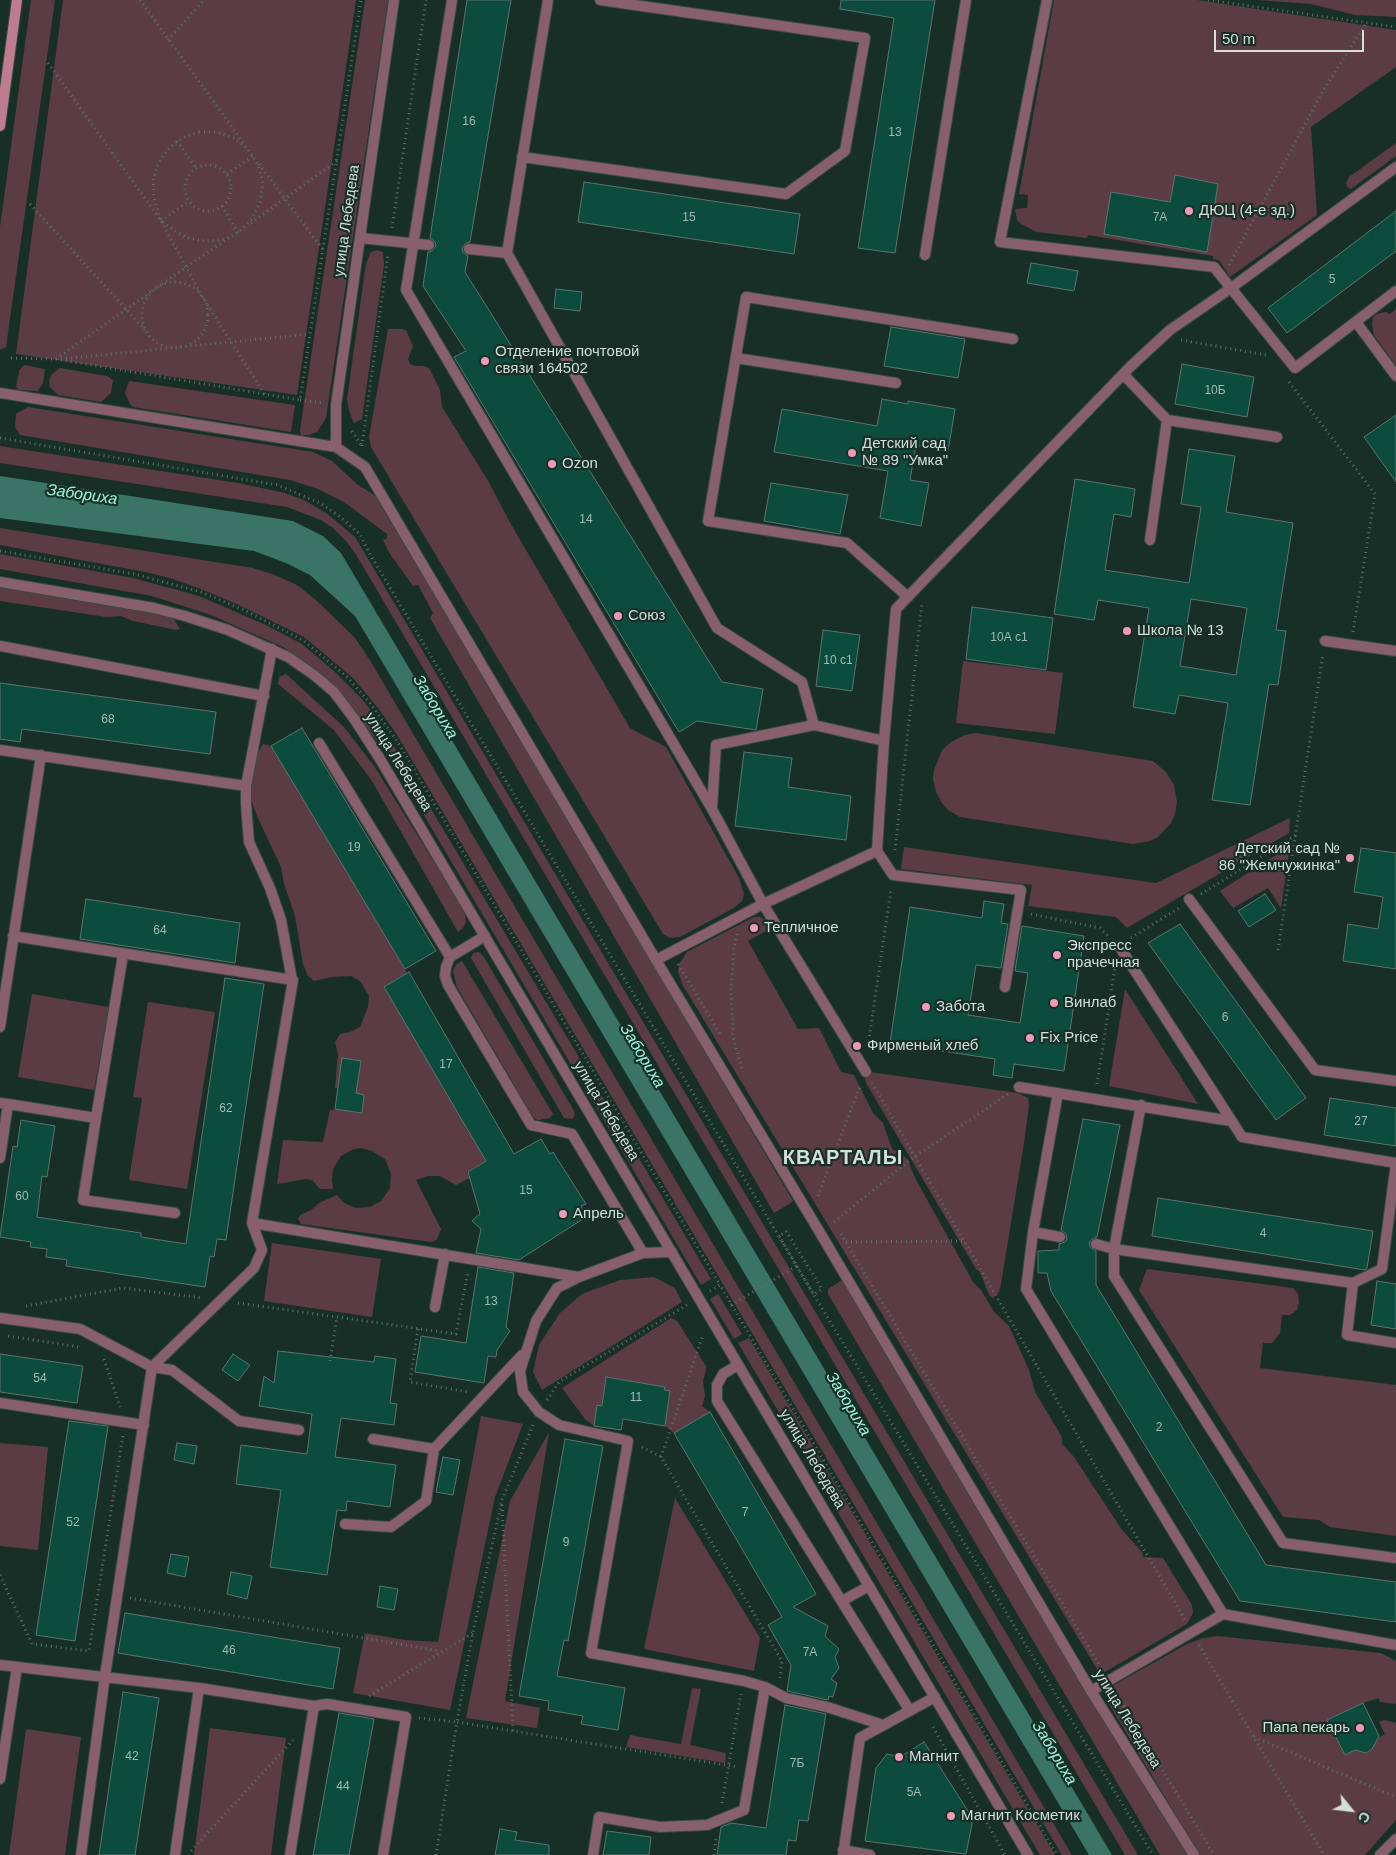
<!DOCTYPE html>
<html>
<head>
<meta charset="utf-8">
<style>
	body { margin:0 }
	#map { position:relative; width:1396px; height:1855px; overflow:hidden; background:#182f28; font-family:Helvetica,sans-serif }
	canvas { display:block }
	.north { position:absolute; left:1326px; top:1785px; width:50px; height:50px; -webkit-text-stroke:4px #182f28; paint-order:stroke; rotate:119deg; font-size:14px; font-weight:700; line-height:20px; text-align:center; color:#d2dfda }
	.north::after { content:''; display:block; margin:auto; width:18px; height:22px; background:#d2dfda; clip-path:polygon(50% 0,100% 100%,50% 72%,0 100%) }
	.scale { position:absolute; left:1214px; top:30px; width:150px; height:22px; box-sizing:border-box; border:2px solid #d2dfda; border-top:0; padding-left:6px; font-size:15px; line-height:18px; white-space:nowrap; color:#d2dfda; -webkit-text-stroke:4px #182f28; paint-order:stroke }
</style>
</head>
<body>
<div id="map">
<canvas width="1396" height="1855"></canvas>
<div class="north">С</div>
<div class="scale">50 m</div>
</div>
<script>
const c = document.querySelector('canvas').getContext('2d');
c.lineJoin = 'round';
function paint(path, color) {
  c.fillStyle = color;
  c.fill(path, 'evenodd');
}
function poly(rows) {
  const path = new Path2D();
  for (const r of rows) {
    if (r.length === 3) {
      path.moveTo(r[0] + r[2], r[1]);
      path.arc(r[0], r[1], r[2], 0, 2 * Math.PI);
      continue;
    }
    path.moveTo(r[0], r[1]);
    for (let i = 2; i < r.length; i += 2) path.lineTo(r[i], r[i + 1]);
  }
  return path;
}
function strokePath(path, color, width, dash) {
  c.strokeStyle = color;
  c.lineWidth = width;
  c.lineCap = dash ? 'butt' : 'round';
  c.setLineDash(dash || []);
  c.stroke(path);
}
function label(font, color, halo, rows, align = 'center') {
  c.font = font + ' Helvetica,sans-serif';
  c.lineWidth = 4.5;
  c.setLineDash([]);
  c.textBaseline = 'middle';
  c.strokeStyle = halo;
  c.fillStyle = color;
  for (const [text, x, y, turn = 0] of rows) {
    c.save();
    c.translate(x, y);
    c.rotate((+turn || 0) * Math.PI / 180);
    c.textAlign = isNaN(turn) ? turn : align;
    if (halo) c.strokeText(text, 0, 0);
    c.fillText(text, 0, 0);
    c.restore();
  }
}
paint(poly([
	[31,0,55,0,6,347,0,350,0,227],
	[63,0,356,0,297,395,16,354],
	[365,0,388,0,326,418,317,432,309,435,301,435,300,430],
	[1054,0,1197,0,1396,30,1396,67,1311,127,1317,215,1230,277,1219,260,1213,259,1213,256,1088,235,1087,238,1037,232,1021,224,1017,220,1015,209,1027,208,1028,195,1019,194],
	[1257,0,1396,0,1396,17,1355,15,1311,4],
	[1396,143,1396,156,1351,189,1347,187,1346,183,1349,177],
	[377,250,383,252,384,265,362,419,354,423,349,411,347,399,366,263,371,252],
	[1396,309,1396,366,1374,335,1372,324,1373,318,1376,314,1386,312,1390,314],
	[388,329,402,329,406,330,413,346,408,359,410,364,415,366,424,366,429,368,440,390,442,407,487,479,512,526,630,728,666,747,739,878,744,894,742,901,734,908,680,937,670,938,663,934,371,447,369,437],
	[24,365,45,369,43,383,38,391,19,390,16,387,19,371],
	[60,368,107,376,113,380,111,393,101,402,58,395,50,387,49,381,51,375],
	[129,381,295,405,291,432,133,407,130,404,125,393],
	[28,407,313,452,332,461,358,485,376,496,793,1201,789,1204,774,1213,430,618,433,613,418,585,413,586,390,554,383,540,387,538,387,534,344,502,318,489,290,480,20,435,15,427,16,414],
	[0,446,238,483,285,493,304,500,326,513,355,537,1138,1855,1125,1855,355,553,346,541,333,528,321,520,287,507,0,463],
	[0,528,253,568,275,575,297,585,316,600,355,638,371,662,1072,1855,1062,1855,397,735,379,709,353,678,304,637,241,606,201,589,170,578,145,572,0,545],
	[0,554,133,578,199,596,266,625,302,644,336,673,363,700,381,725,711,1279,701,1285,392,761,346,700,326,681,283,647,211,615,152,596,0,569],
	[0,588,130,607,173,618,180,629,176,630,133,621,121,616,106,617,0,601],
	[963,661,1063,673,1055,734,956,723],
	[286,674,344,727,374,766,459,902,465,915,466,922,463,928,458,932,372,781,334,730,278,684,279,677],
	[976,733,1153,761,1166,772,1174,785,1177,802,1175,814,1171,823,1158,837,1150,841,1133,844,960,817,948,810,942,803,936,792,933,779,934,770,942,750,951,742,965,735],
	[263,744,271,746,405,969,407,974,385,987,486,1161,467,1172,470,1178,456,1185,440,1176,428,1176,416,1180,441,1229,437,1240,431,1242,301,1224,298,1219,300,1215,311,1210,319,1203,337,1195,344,1203,356,1208,370,1207,381,1201,390,1188,391,1174,385,1159,372,1151,361,1148,354,1149,341,1156,333,1169,332,1180,333,1189,320,1189,312,1180,306,1179,277,1184,283,1140,323,1142,330,1110,344,1109,345,1089,335,1088,338,1054,335,1042,340,1034,350,1032,360,1027,368,1007,369,996,360,981,351,976,332,977,314,981,308,976,303,964,295,916,284,884,281,867,257,816,251,799,251,786,257,754],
	[1290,818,1289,833,1127,928,1116,917,1028,906,1032,885,901,869,904,847,1156,883],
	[1290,846,1281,908,1268,888,1233,908,1220,891],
	[754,917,760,917,770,923,770,929,748,941,798,1029,819,1028,841,1072,854,1075,873,1113,883,1123,892,1149,902,1154,908,1160,915,1178,973,1282,981,1290,994,1312,1009,1326,1029,1370,1035,1392,1062,1437,1062,1444,1074,1457,1122,1530,1142,1552,1143,1557,1163,1558,1192,1605,1193,1613,1187,1624,1105,1672,1097,1669,682,984,678,971,679,964,687,952],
	[479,952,484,957,574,1111,575,1115,572,1119,564,1118,471,958,473,953],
	[462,961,553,1114,550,1118,538,1120,533,1117,457,987,453,970,457,964],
	[1125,989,1198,1104,1109,1086],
	[32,994,109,1007,94,1090,18,1077],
	[148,1002,215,1012,187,1189,129,1180,142,1098,133,1097],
	[870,1072,1018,1093,1028,1098,1029,1106,1024,1143,1001,1284,999,1292,993,1298,989,1295,980,1272,976,1269,866,1083,865,1078],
	[272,1243,381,1259,372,1317,264,1301],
	[1147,1269,1293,1288,1298,1294,1299,1302,1297,1310,1290,1315,1282,1315,1280,1333,1272,1343,1263,1343,1260,1368,1396,1385,1396,1536,1330,1527,1319,1520,1283,1517,1139,1290],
	[654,1277,675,1288,682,1302,542,1390,533,1372,539,1345,560,1313,582,1294,620,1280],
	[845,1278,849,1281,1188,1855,1160,1855,828,1294,828,1289],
	[718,1294,742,1334,734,1339,710,1299],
	[671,1318,677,1321,706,1366,706,1370,703,1381,705,1396,702,1406,710,1412,674,1433,665,1426,670,1392,664,1390,665,1387,606,1377,602,1406,597,1405,594,1426,585,1419,562,1388],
	[749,1338,1055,1855,1040,1855,738,1343],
	[481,1416,523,1424,495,1497,450,1710,353,1693,365,1633,405,1640,438,1642],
	[549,1432,505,1701,540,1708,537,1728,466,1718,510,1501],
	[0,1443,48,1447,38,1550,0,1546],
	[675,1498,760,1638,754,1671,644,1649],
	[1217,1636,1381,1653,1396,1661,1396,1704,1380,1702,1379,1698,1363,1703,1328,1720,1345,1755,1356,1749,1366,1753,1370,1751,1373,1741,1385,1734,1379,1722,1384,1720,1396,1723,1396,1820,1365,1855,1200,1855,1109,1704,1107,1699,1108,1693,1114,1685,1187,1644,1203,1638],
	[692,1688,701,1689,690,1745,726,1753,725,1763,626,1747,630,1735,681,1744],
	[210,1728,286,1738,271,1855,194,1855],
	[26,1729,81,1737,65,1855,9,1855]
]), '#5b3c45');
paint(poly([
	[0,476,293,521,323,536,341,553,1112,1855,1089,1855,355,616,310,575,286,563,254,551,0,518]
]), '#3a7464');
const building = poly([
	[467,0,511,0,470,242,466,243,462,248,463,252,468,256,465,272,722,682,763,689,756,730,697,721,679,732,454,357,466,351,423,286,428,252,432,251,436,246,435,242,430,238,467,0],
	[841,0,935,0,895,253,858,248,894,18,840,9,841,0],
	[1175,175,1218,184,1207,252,1104,234,1111,192,1170,202,1175,175],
	[584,182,800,214,794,254,578,222,584,182],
	[1396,211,1396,251,1287,333,1268,308,1396,211],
	[1031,263,1078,271,1074,291,1027,283,1031,263],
	[556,289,582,292,580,311,554,308,556,289],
	[891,327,965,339,958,378,884,366,891,327],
	[1182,364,1254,377,1247,417,1175,404,1182,364],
	[882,399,908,404,908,401,955,409,948,451,916,445,910,480,929,483,921,526,880,518,888,471,774,452,782,409,877,426,882,399],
	[1396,415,1396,482,1364,437,1396,415],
	[1189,449,1235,456,1226,512,1293,523,1276,630,1286,631,1278,685,1269,684,1250,805,1212,800,1228,703,1179,695,1175,714,1133,707,1149,608,1098,600,1094,620,1054,614,1075,479,1135,489,1131,517,1114,514,1105,570,1189,583,1201,507,1181,504,1189,449],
	[1191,599,1247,608,1236,675,1180,666,1191,599],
	[771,483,848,495,840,534,764,521,771,483],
	[972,607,1053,618,1046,670,966,659,972,607],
	[823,630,860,635,852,691,816,686,823,630],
	[0,683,216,712,210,754,22,729,20,742,0,739,0,683],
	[302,728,436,951,405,969,271,746,302,728],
	[744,752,792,758,788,787,851,796,846,840,735,826,744,752],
	[1361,848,1396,853,1396,969,1343,961,1348,924,1378,929,1383,897,1354,892,1361,848],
	[1265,894,1276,910,1249,927,1238,911,1265,894],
	[86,899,240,923,235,963,80,939,86,899],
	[984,901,1004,904,1001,923,1008,924,1001,968,976,965,968,1015,1020,1023,1028,973,1015,971,1022,926,1084,936,1064,1071,1014,1064,1012,1078,993,1075,995,1059,890,1043,910,907,982,918,984,901],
	[1180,924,1306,1098,1276,1120,1148,943,1180,924],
	[409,972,514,1154,541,1139,550,1154,553,1152,586,1204,581,1206,586,1217,519,1260,476,1253,481,1229,472,1221,480,1214,468,1172,486,1161,384,987,409,972],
	[225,978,264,984,226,1240,217,1239,214,1257,210,1256,205,1287,66,1266,67,1260,46,1257,47,1249,30,1247,31,1242,0,1237,13,1146,17,1147,21,1120,55,1126,47,1177,42,1176,37,1217,141,1233,141,1237,186,1244,225,978],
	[342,1058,361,1061,356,1093,364,1095,362,1113,335,1109,342,1058],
	[1330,1098,1396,1108,1396,1146,1324,1135,1330,1098],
	[1083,1119,1120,1125,1097,1237,1092,1239,1089,1243,1091,1248,1096,1251,1096,1285,1266,1565,1396,1582,1396,1622,1240,1601,1051,1291,1047,1273,1038,1273,1038,1251,1059,1250,1059,1244,1065,1242,1067,1239,1066,1234,1061,1230,1083,1119],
	[1158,1198,1373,1231,1367,1268,1365,1270,1152,1236,1158,1198],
	[478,1267,514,1273,506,1327,510,1331,497,1350,496,1357,488,1356,484,1383,415,1372,421,1336,466,1343,478,1267],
	[1377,1281,1396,1284,1396,1329,1371,1325,1377,1281],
	[278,1351,374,1362,375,1356,396,1359,390,1403,397,1404,394,1425,341,1418,335,1457,396,1465,390,1507,347,1501,346,1511,337,1510,327,1575,270,1567,281,1490,236,1484,241,1445,307,1454,312,1414,259,1406,264,1376,274,1383,278,1351],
	[0,1354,83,1366,77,1403,0,1392,0,1354],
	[233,1354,250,1365,238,1381,222,1370,233,1354],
	[606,1377,665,1387,664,1390,670,1391,665,1426,623,1419,621,1430,594,1426,597,1405,602,1406,606,1377],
	[710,1412,816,1594,793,1607,828,1626,825,1636,839,1649,835,1657,839,1668,831,1679,837,1683,833,1697,829,1696,828,1700,787,1691,791,1665,768,1625,782,1617,674,1433,710,1412],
	[69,1421,108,1426,75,1641,36,1635,69,1421],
	[565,1439,603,1446,568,1641,564,1640,557,1676,625,1688,618,1730,581,1724,583,1716,548,1710,549,1701,519,1696,565,1439],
	[177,1443,197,1446,194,1464,174,1460,177,1443],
	[443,1457,460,1460,453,1495,436,1492,443,1457],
	[171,1554,189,1557,185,1577,167,1573,171,1554],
	[231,1572,252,1576,247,1599,227,1594,231,1572],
	[380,1586,398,1589,394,1610,377,1607,380,1586],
	[125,1613,340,1648,333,1689,118,1653,125,1613],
	[123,1692,159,1698,135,1855,99,1855,123,1692],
	[1363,1703,1379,1736,1372,1749,1366,1753,1355,1750,1345,1755,1327,1720,1363,1703],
	[785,1705,826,1714,808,1821,799,1820,796,1841,788,1840,786,1855,717,1855,721,1827,731,1823,766,1828,785,1705],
	[339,1713,374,1719,349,1855,313,1855,339,1713],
	[924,1742,973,1819,966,1854,865,1841,876,1768,887,1754,900,1757,924,1742],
	[500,1829,517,1832,515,1840,549,1845,549,1855,495,1855,500,1829],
	[607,1831,651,1837,649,1855,603,1855,607,1831]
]);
paint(building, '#0b4c3d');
strokePath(building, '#5c746c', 1);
const service = poly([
	[452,0,406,290,712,809,763,904,866,1072],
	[548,0,507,253,717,628,802,682,814,725,884,741],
	[1047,0,1000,242,1214,267,1295,368,1396,291],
	[522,157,786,194,845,151,865,38,600,0],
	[360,238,429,245],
	[469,249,507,253],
	[925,255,966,0],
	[1356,322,1396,376],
	[736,358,896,383],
	[1123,374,1167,420,1150,540],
	[1167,420,1277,437],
	[908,597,847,543,708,521,746,297,1013,339],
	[1325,641,1396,651],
	[0,646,264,696],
	[319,743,450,957],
	[0,750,246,786,246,804,249,842,270,888,281,920,292,980],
	[246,786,272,649],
	[712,808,716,745,814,725],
	[877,851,893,875,1021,890,1005,987],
	[1189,899,1315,1070,1396,1081],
	[485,936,450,957,446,967,445,976,448,985,531,1125,572,1134,643,1253],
	[1119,946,1242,1137,1396,1163],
	[656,960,763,904,877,851,884,741,896,609,1131,366,1170,330,1231,288,1396,167],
	[0,1027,41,755],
	[1019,1087,1231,1121],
	[1058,1093,1033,1232,1026,1289,1223,1614],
	[0,1103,8,1104,0,1158],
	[8,1104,96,1118,83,1200,175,1213],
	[96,1118,123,955],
	[252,1223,579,1277],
	[1033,1232,1060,1237],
	[1096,1244,1114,1249,1141,1105],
	[672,1252,643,1253,579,1277,557,1288,536,1321,520,1371,523,1392,539,1412,559,1425,628,1441,591,1653,744,1681,765,1687,786,1698,827,1707,883,1725],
	[1353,1283,1382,1269,1396,1163],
	[435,1307,445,1254],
	[0,1318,80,1329,152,1367,254,1268,262,1250,252,1223,293,980,13,936],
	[1396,1343,1347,1335,1353,1283,1114,1249,1114,1276,1283,1543,1396,1558],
	[738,1365,723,1374,717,1385,717,1401,910,1711],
	[0,1403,144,1425],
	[373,1439,434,1449],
	[345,1524,391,1527,426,1501,434,1449,522,1355],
	[842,1601,869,1586],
	[0,1665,199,1688,314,1706,290,1855],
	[1091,1691,1223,1614,1396,1645],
	[314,1706,327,1704,406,1717,383,1855],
	[0,1779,17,1667],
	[843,1850,870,1855],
	[81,1855,105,1676,152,1367,172,1370,239,1421,299,1430],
	[175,1855,199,1688],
	[593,1855,599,1817,660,1827,707,1825,744,1810,765,1687],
	[843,1855,860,1738,935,1697],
	[1380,1855,1396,1839]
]);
const minor = poly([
	[0,393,336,447,365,467,656,960,819,1231,1091,1691,1194,1855],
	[336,447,336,405,394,0],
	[0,582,154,608,185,616,228,630,288,657,314,675,334,692,355,720,380,759,1028,1855]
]);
const secondary = poly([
	[0,126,17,0]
]);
strokePath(service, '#364b44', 12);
strokePath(minor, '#364b44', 12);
strokePath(secondary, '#364b44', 12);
strokePath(poly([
	[140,0,245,145],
	[1208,0,1396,27],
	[168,40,204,0],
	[48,63,161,221,203,298,265,395],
	[199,132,217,132,234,138,248,149,258,165,263,183,260,202,252,219,238,233,222,240,205,241,187,238,172,229,161,221,154,199,153,181,158,164,168,149,182,138,199,132],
	[177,141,196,168],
	[259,164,323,250],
	[208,188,23],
	[227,174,253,156],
	[30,204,145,330],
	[222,206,238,233],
	[161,221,189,201],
	[251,223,337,161],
	[392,228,426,0],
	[1229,265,1324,89,1367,22],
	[175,315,33],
	[1181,340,1266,355],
	[11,358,55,359,300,400,361,0],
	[56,359,186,267,229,238],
	[61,359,310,334],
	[1289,382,1375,494,1353,632],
	[300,400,323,403],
	[352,431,361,445],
	[0,438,277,485,320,503,339,516,360,534,368,551,814,1295,1153,1855],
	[362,446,388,254],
	[0,551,134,574,201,592,244,610,304,641,347,677,370,703,399,744,720,1285],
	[895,850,922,603],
	[1201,894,1296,835],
	[1031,914,1100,928,1109,937],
	[737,934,734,947,731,992,733,1037,743,1072],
	[1131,938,1179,908],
	[1278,950,1323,654],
	[678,964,720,1034],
	[868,1046,891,889],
	[872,1083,1185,1620],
	[1097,1084,1115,967],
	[818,1196,861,1084],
	[834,1222,910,1160,1008,1094],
	[786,1231,822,1289,814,1295,779,1236,786,1231],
	[841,1234,1101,1668],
	[846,1242,963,1241],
	[710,1291,720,1285,1057,1855],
	[238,1303,456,1334,468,1271],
	[26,1306,123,1288,203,1298],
	[418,1329,410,1382,468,1392],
	[8,1336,79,1347],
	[104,1359,120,1407],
	[330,1361,337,1317],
	[547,1400,560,1381,687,1305],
	[642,1447,661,1457,782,1661,780,1678],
	[661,1457,703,1335],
	[502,1505,513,1731],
	[0,1575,32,1644,89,1651,123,1435],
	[130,1598,440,1651],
	[1199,1645,1324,1855],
	[1116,1693,1214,1855],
	[369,1696,473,1633],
	[419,1718,457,1722,473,1632,502,1500,533,1425],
	[933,1727,1005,1855],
	[1254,1737,1396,1797],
	[722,1803,741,1694],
	[191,1851,293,1740],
	[436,1855,457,1722,738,1767],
	[714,1855,716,1837]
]), '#5d716b', 3, [1, 4]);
strokePath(service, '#885f6c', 10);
strokePath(minor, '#885f6c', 10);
strokePath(secondary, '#be7c91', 10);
strokePath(poly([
	[731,1305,797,1266]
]), '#5d716b', 3, [1, 4]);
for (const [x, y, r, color] of [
	[1189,211,5,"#f09ab6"],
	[485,361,5,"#f09ab6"],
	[852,453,5,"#f09ab6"],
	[552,464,5,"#f09ab6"],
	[618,616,5,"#f09ab6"],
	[1127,631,5,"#f09ab6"],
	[1350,858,5,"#f09ab6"],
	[754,928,5,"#f09ab6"],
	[1057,955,5,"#f09ab6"],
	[1054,1003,5,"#f09ab6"],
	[926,1007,5,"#f09ab6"],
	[1030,1038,5,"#f09ab6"],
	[857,1046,5,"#f09ab6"],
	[563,1214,5,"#f09ab6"],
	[1360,1728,5,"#f09ab6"],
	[899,1757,5,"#f09ab6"],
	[951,1816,5,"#f09ab6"]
]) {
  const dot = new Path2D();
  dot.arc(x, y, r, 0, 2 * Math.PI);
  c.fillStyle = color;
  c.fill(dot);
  strokePath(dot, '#182f28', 2);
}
label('12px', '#a0bab3', null, [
	["16",469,122],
	["13",895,133],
	["15",689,218],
	["7А",1160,218],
	["5",1332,280],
	["10Б",1215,391],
	["14",586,520],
	["10А с1",1009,638],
	["10 с1",838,661],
	["68",108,720],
	["19",354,848],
	["64",160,931],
	["6",1225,1018],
	["17",446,1065],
	["62",226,1109],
	["27",1361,1122],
	["15",526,1191],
	["60",22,1197],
	["4",1263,1234],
	["13",491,1302],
	["54",40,1379],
	["11",636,1398],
	["2",1159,1428],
	["7",745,1513],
	["52",73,1523],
	["9",566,1543],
	["46",229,1651],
	["7А",810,1653],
	["42",132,1757],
	["7Б",797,1764],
	["44",343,1787],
	["5А",914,1793]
]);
label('15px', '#d2dfda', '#182f28', [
	["ДЮЦ (4-е зд.)",1199,211],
	["Отделение почтовой",495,352],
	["связи 164502",495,369],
	["Детский сад",862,444],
	["№ 89 \"Умка\"",862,461],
	["Ozon",562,464],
	["Союз",628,616],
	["Школа № 13",1137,631],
	["Детский сад №",1340,849,"right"],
	["86 \"Жемчужинка\"",1340,866,"right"],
	["Тепличное",764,928],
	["Экспресс",1067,946],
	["прачечная",1067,963],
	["Винлаб",1064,1003],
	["Забота",936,1007],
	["Fix Price",1040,1038],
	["Фирменый хлеб",867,1046],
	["Апрель",573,1214],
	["Папа пекарь",1350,1728,"right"],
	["Магнит",909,1757],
	["Магнит Косметик",961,1816]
], 'left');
label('15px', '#d2dfda', '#182f28', [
	["улица Лебедева",347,221,-82],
	["улица Лебедева",398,762,58],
	["улица Лебедева",606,1111,59],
	["улица Лебедева",812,1459,59],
	["улица Лебедева",1127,1719,58]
]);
label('italic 16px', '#9bf7db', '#182f28', [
	["Забориха",82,495,8],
	["Забориха",435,707,59],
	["Забориха",642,1056,59],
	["Забориха",848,1404,59],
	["Забориха",1054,1753,59]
]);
c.letterSpacing = '1px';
label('bold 20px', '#d2dfda', '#182f28', [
	["КВАРТАЛЫ",843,1158]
]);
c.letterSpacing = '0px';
</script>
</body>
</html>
